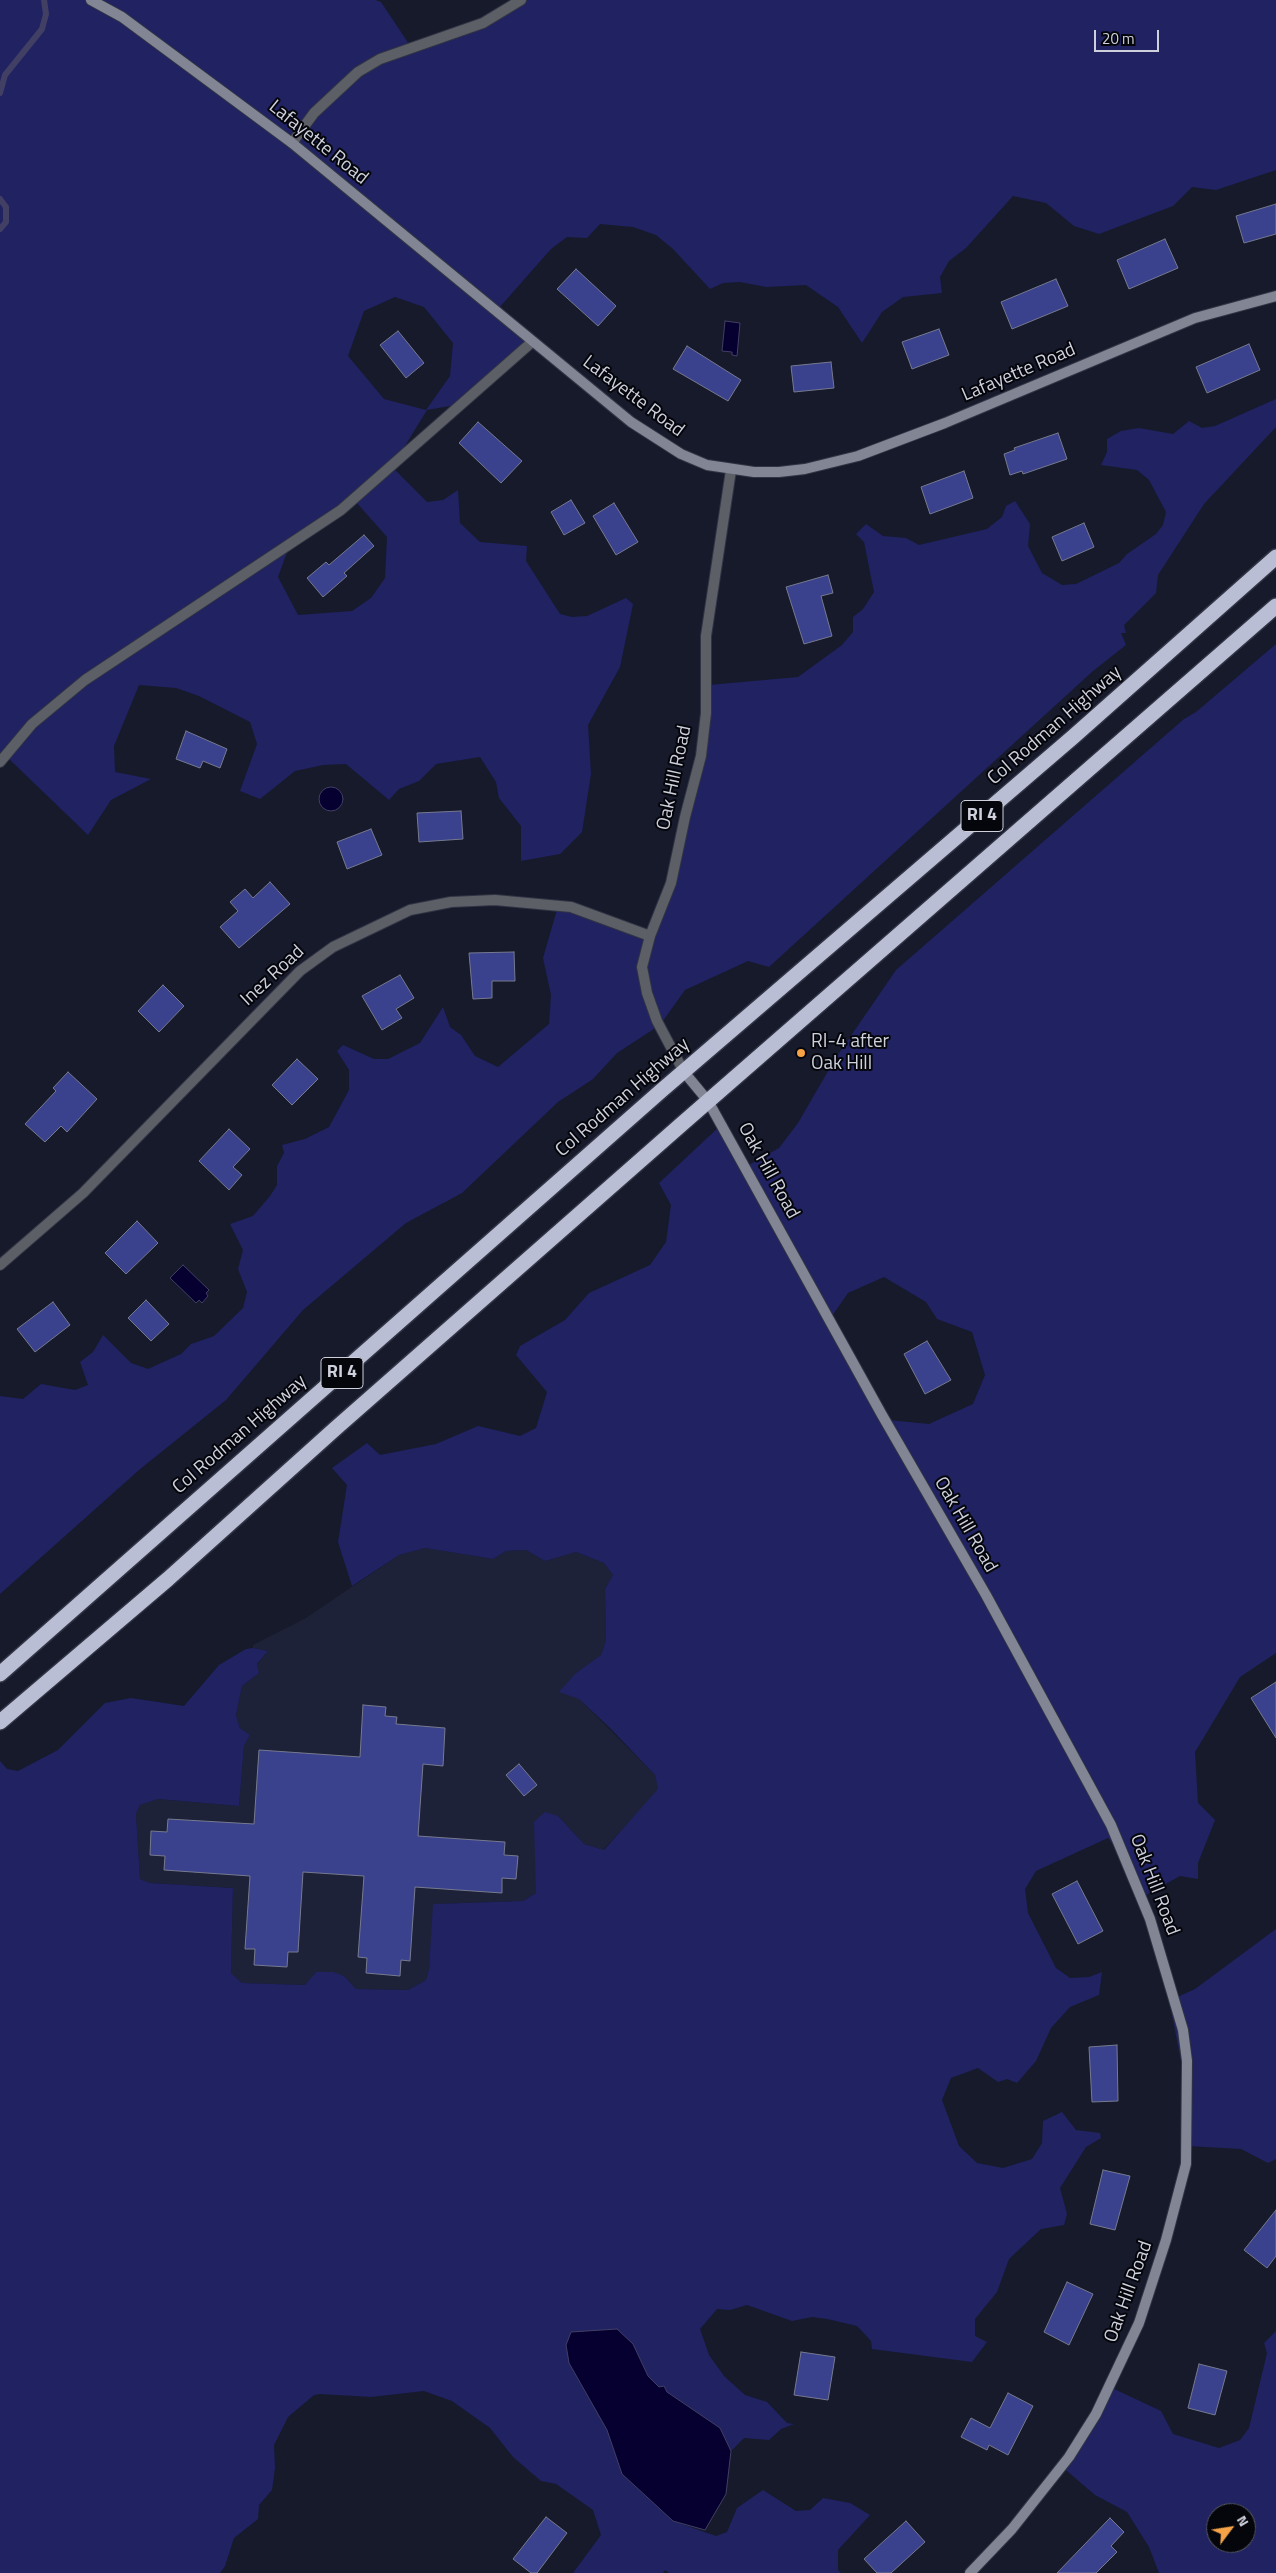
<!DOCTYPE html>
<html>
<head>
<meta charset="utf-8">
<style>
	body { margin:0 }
	#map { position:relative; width:1276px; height:2573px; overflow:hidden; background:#171a2b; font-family:"Titillium Web",sans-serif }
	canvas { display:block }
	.north { position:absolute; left:1206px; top:2503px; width:50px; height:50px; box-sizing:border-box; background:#05060c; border:1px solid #55575f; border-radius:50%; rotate:59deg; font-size:14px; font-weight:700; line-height:20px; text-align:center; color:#ced1dc }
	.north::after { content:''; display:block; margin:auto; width:18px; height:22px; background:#f5a346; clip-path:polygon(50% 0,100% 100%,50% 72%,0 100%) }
	.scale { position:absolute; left:1094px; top:30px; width:65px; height:22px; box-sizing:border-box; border:2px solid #ced1dc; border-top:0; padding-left:6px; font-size:15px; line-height:18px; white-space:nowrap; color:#ced1dc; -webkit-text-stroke:4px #05060c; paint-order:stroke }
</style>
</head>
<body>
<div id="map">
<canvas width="1276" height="2573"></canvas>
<div class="north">N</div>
<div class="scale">20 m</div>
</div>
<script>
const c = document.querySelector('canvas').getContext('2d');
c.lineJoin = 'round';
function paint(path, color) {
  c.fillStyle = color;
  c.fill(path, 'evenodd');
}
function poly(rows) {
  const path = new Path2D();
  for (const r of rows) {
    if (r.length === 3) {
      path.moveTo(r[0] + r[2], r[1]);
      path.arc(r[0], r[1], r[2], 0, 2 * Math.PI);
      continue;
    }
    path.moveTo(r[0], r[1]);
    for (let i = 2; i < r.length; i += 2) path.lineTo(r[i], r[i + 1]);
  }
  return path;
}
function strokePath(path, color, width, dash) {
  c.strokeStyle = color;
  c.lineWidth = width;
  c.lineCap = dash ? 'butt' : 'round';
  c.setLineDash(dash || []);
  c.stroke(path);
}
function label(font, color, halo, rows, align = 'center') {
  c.font = font + ' "Titillium Web",sans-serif';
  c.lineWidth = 4;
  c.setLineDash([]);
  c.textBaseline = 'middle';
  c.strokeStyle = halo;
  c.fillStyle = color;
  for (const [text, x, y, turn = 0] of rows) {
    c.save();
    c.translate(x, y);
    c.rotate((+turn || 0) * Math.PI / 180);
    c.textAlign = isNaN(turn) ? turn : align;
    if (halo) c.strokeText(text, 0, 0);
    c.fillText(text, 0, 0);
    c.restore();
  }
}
paint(poly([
	[425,1548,493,1559,506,1551,526,1550,545,1561,576,1552,604,1563,613,1575,605,1589,606,1640,601,1655,576,1673,579,1699,655,1775,659,1790,603,1850,584,1844,558,1816,536,1865,536,1893,523,1901,434,1904,429,1969,426,1980,408,1990,356,1989,344,1976,316,1972,305,1985,242,1983,231,1973,233,1888,150,1883,140,1879,136,1814,140,1805,158,1799,239,1806,244,1746,250,1735,240,1728,236,1715,242,1686,259,1673,257,1665,268,1651,253,1648,253,1645,306,1618,399,1555]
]), '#1e2238');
paint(poly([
	[0,0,375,0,381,2,409,44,473,26,518,0,1276,0,1276,170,1216,190,1192,187,1173,206,1099,234,1074,226,1046,203,1013,196,966,248,949,261,940,277,942,293,903,297,882,312,862,343,838,307,806,285,766,287,740,282,723,283,710,289,673,249,656,235,633,227,600,224,587,238,567,237,551,249,499,308,530,342,461,404,427,410,392,467,427,502,443,500,458,490,460,523,480,542,527,546,526,561,560,614,572,617,587,616,626,598,633,604,620,667,588,725,591,774,582,832,560,854,521,861,521,826,499,798,496,782,480,757,436,764,419,781,399,789,389,800,346,764,323,765,295,771,260,799,240,791,257,744,250,722,199,696,176,688,139,685,114,746,115,772,151,779,111,800,88,835,7,757,0,762],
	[395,297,424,307,453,343,450,376,426,410,384,399,348,356,364,311],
	[356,502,387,537,385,578,371,598,352,611,298,615,278,577,290,544],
	[1276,399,1276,427,1204,504,1158,575,1156,593,1124,625,1126,633,1121,633,1126,645,1093,671,769,967,748,961,685,990,660,1025,617,1053,593,1079,558,1102,462,1193,406,1223,303,1310,226,1400,139,1470,0,1594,0,1396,23,1399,41,1384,75,1390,88,1385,80,1362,93,1352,103,1335,131,1363,148,1369,181,1354,191,1344,214,1336,243,1308,247,1292,238,1269,243,1250,230,1224,253,1216,270,1196,277,1185,277,1166,284,1153,282,1145,305,1139,329,1127,349,1090,349,1070,337,1051,343,1045,374,1059,388,1059,420,1043,443,1007,450,1027,461,1035,475,1056,498,1067,549,1024,551,995,543,958,558,906,563,905,603,913,647,931,654,930,703,753,709,685,798,677,842,645,853,632,853,617,863,609,874,592,864,542,856,534,866,524,883,536,906,538,919,545,987,529,1002,517,1006,506,1015,501,1030,524,1028,546,1042,573,1062,585,1076,584,1119,563,1127,554,1156,534,1163,525,1166,512,1149,480,1137,470,1101,465,1107,452,1107,439,1121,431,1139,428,1173,434,1189,421,1202,428,1215,426],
	[1276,644,1276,1653,1240,1677,1195,1752,1198,1803,1215,1820,1198,1863,1198,1879,1180,1876,1137,1900,1112,1843,1108,1838,1036,1871,1025,1889,1028,1913,1056,1968,1070,1978,1089,1977,1102,1972,1099,1995,1070,2007,1051,2028,1036,2061,1017,2083,1007,2079,998,2082,978,2068,951,2078,942,2100,959,2146,977,2163,1003,2168,1032,2159,1042,2143,1043,2121,1062,2112,1076,2130,1100,2133,1101,2138,1086,2147,1060,2188,1067,2214,1064,2225,1041,2229,1009,2259,997,2292,975,2319,975,2336,987,2342,972,2362,872,2349,871,2341,857,2326,827,2319,812,2317,792,2321,747,2305,730,2310,717,2309,700,2329,709,2355,724,2376,745,2395,767,2402,787,2423,794,2424,781,2429,769,2440,744,2438,731,2451,720,2428,667,2392,664,2387,659,2387,648,2376,633,2344,569,2363,607,2430,622,2474,673,2521,716,2536,727,2532,737,2508,763,2490,796,2511,810,2510,823,2498,850,2503,870,2515,838,2550,838,2570,841,2573,669,2573,665,2570,663,2573,573,2573,601,2535,593,2510,556,2484,541,2481,513,2457,490,2428,452,2401,424,2391,371,2397,320,2394,314,2395,288,2417,274,2445,275,2468,272,2490,259,2505,258,2519,234,2538,225,2566,220,2573,0,2573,0,1761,7,1769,18,1771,58,1750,105,1703,131,1698,184,1706,219,1665,246,1649,253,1648,268,1651,257,1664,259,1673,242,1686,236,1715,240,1728,250,1735,244,1746,239,1806,158,1799,140,1805,136,1814,140,1879,150,1883,233,1888,231,1973,242,1983,305,1985,316,1972,333,1972,344,1976,356,1989,408,1990,426,1980,429,1969,433,1904,523,1901,536,1893,534,1822,545,1812,558,1816,584,1844,604,1850,658,1789,655,1775,610,1728,579,1699,559,1692,576,1673,601,1655,606,1640,605,1589,613,1575,604,1563,576,1552,545,1561,526,1550,506,1551,493,1559,425,1548,399,1555,352,1586,338,1542,347,1485,332,1468,367,1443,380,1455,436,1444,478,1426,520,1436,536,1428,547,1392,516,1355,520,1346,565,1320,589,1293,650,1265,666,1242,671,1205,659,1183,720,1126,747,1166,779,1148,798,1123,835,1059,896,970,1184,719,1196,712],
	[884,1277,926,1302,937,1319,972,1332,985,1375,973,1404,929,1424,888,1420,832,1316,848,1293],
	[1276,1929,1276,2159,1268,2163,1241,2149,1188,2146,1182,2143,1182,2066,1170,2005,1171,2000,1195,1989],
	[1276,2331,1276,2573,1159,2573,1149,2547,1127,2512,1095,2495,1060,2465,1112,2388,1161,2411,1173,2434,1219,2448,1240,2440,1249,2428,1267,2353,1264,2343],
	[1216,2513,1246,2513,1246,2543,1216,2543]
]), '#202262');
const water = poly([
	[725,321,740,323,737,356,732,355,732,352,722,351,725,321],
	[331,799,12],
	[183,1265,209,1290,206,1293,208,1296,202,1303,199,1300,196,1303,170,1278,183,1265],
	[617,2329,633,2344,648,2376,659,2387,664,2386,667,2392,720,2428,731,2451,726,2494,705,2530,673,2521,622,2474,607,2430,569,2363,566,2345,571,2332,617,2329]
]);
paint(water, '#060030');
strokePath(water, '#423f64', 1);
strokePath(poly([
	[0,93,5,75,42,29,46,14,44,0],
	[0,199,6,207,6,222,0,229]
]), '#423f64', 6);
const building = poly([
	[1276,204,1276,234,1244,243,1236,216,1276,204],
	[1165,239,1178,268,1129,289,1117,260,1165,239],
	[576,269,616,306,598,326,557,289,576,269],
	[1056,279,1068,306,1012,329,1001,302,1056,279],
	[939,329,949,355,912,369,902,342,939,329],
	[398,331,424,363,406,378,380,345,398,331],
	[1249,344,1260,370,1207,393,1196,367,1249,344],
	[687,346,741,380,728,401,673,369,687,346],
	[831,362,834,388,794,392,791,366,831,362],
	[478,422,522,461,501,483,459,443,478,422],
	[1058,433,1067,459,1023,474,1022,471,1010,475,1004,454,1015,450,1014,448,1058,433],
	[964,471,973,498,930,514,921,487,964,471],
	[571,500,585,523,564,535,551,512,571,500],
	[614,503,638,542,616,555,593,516,614,503],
	[1084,523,1094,547,1062,561,1052,537,1084,523],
	[364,535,374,546,344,573,347,576,323,597,307,578,326,562,329,565,364,535],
	[828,575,833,593,821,596,832,636,804,644,786,587,828,575],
	[186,731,227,749,220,768,203,761,200,768,176,759,186,731],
	[461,811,463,839,419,842,417,813,461,811],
	[371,829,382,855,347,869,337,842,371,829],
	[270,882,290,904,239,948,220,927,238,911,230,902,245,889,253,898,270,882],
	[514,952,515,981,492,981,492,998,473,999,469,953,514,952],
	[400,975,414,998,396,1009,402,1018,382,1030,362,996,400,975],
	[163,985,184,1006,159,1032,138,1011,163,985],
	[297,1059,318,1079,292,1105,272,1085,297,1059],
	[68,1072,97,1099,67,1132,61,1126,45,1142,25,1124,56,1091,53,1088,68,1072],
	[229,1129,250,1149,233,1167,242,1175,229,1190,199,1161,229,1129],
	[137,1221,158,1243,126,1274,105,1253,137,1221],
	[146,1300,169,1324,151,1341,128,1318,146,1300],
	[53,1302,70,1325,35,1352,17,1329,53,1302],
	[927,1341,951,1380,925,1394,904,1354,927,1341],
	[1276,1682,1276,1738,1251,1698,1276,1682],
	[363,1705,386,1707,385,1716,397,1717,396,1724,445,1728,443,1766,423,1764,418,1836,505,1842,504,1855,518,1856,516,1879,502,1878,502,1893,415,1887,410,1961,401,1960,400,1976,366,1973,367,1958,358,1957,364,1876,303,1872,298,1952,288,1952,287,1967,254,1965,255,1949,245,1949,250,1876,164,1870,165,1856,150,1855,151,1831,167,1832,168,1819,254,1824,259,1750,360,1757,363,1705],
	[519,1764,537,1785,524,1796,506,1775,519,1764],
	[1077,1881,1103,1931,1078,1944,1052,1894,1077,1881],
	[1117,2045,1118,2101,1092,2102,1089,2047,1117,2045],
	[1103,2170,1130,2176,1115,2230,1090,2224,1103,2170],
	[1276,2210,1276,2256,1267,2268,1244,2250,1276,2210],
	[1067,2282,1093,2294,1069,2345,1044,2332,1067,2282],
	[801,2352,835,2357,828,2400,794,2395,801,2352],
	[1199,2364,1227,2371,1215,2415,1188,2408,1199,2364],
	[1008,2393,1033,2406,1008,2455,989,2445,987,2450,961,2437,971,2418,990,2428,1008,2393],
	[546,2517,567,2533,537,2573,531,2573,513,2559,546,2517],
	[1110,2518,1124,2532,1111,2546,1117,2552,1096,2573,1057,2573,1110,2518],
	[906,2521,925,2542,891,2573,877,2573,864,2559,906,2521]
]);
paint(building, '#3a418d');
strokePath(building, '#767a8f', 1);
const street = poly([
	[292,143,314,113,358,72,380,59,483,23,521,0],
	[0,762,32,724,85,680,341,510,532,342],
	[684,1072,657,1021,647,993,642,967,650,936,671,883,685,817,701,756,706,713,706,636,731,470],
	[0,1265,83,1193,300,971,333,947,410,910,451,902,495,900,571,907,650,936]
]);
const secondary = poly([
	[91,0,122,17,292,143,631,422,681,454,707,465,754,472,779,472,805,469,858,456,945,423,1195,318,1276,296],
	[684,1072,708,1101,882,1415,986,1595,1111,1825,1150,1919,1183,2030,1187,2061,1186,2164,1166,2240,1139,2323,1096,2414,1069,2457,1012,2529,970,2573]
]);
const highway = poly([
	[0,1674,662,1090,1073,737,1276,557],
	[0,1722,168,1579,336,1428,683,1123,1276,606]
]);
strokePath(street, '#313444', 12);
strokePath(secondary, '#313444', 12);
strokePath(highway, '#313444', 18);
strokePath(street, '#5d5f67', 10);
strokePath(secondary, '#828593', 10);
strokePath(highway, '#b9bed4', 15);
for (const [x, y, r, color] of [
	[801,1053,5,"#f5a346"]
]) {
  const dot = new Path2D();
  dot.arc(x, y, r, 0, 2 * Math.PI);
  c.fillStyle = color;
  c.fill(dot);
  strokePath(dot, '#05060c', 2);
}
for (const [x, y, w] of [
	[982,816,42],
	[342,1373,42]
]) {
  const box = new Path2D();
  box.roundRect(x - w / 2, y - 15.5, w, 31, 4);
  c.fillStyle = '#05060c';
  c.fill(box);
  strokePath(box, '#ced1dc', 1);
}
label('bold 18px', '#ced1dc', null, [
	["RI 4",982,816],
	["RI 4",342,1373]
]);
label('19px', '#ced1dc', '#05060c', [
	["Lafayette Road",318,143,39],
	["Lafayette Road",1019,373,-23],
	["Lafayette Road",633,397,37],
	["Col Rodman Highway",1055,726,-41],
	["Oak Hill Road",675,778,-78],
	["Inez Road",273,976,-43],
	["Col Rodman Highway",623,1098,-41],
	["Oak Hill Road",768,1171,61],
	["Col Rodman Highway",240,1435,-41],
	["Oak Hill Road",965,1525,60],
	["Oak Hill Road",1154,1885,69],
	["Oak Hill Road",1129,2292,-70]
]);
label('19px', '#ced1dc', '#05060c', [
	["RI-4 after",811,1042],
	["Oak Hill",811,1064]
], 'left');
</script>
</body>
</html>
